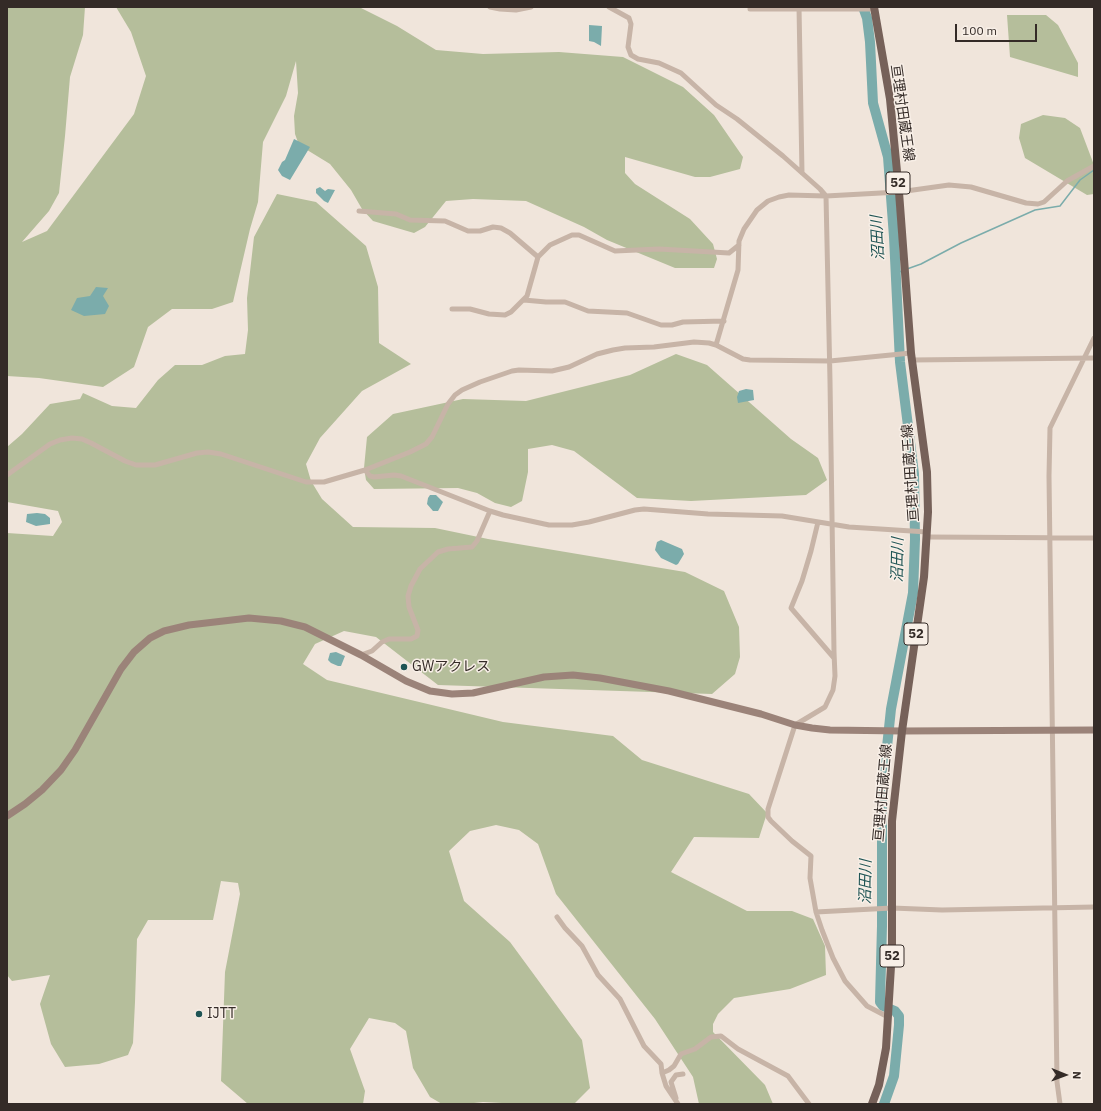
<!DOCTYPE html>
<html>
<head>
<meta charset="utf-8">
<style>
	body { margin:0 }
	#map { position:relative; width:1101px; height:1111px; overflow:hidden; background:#f0e5db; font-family:"IBM Plex Sans",sans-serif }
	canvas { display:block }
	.frame { position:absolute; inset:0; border:8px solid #342b27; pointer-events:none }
	.north { position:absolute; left:1045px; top:1055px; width:40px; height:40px; -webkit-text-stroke:3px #f8efe7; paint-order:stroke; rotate:91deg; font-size:11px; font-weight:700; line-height:16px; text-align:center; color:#342b27 }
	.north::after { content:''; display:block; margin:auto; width:14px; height:18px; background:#342b27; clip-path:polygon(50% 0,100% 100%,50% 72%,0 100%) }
	.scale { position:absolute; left:955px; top:24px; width:82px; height:18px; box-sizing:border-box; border:2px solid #342b27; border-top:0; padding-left:5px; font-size:12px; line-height:14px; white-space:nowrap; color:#342b27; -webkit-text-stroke:3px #f8efe7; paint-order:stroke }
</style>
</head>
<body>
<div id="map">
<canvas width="1101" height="1111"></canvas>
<div class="frame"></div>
<div class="north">N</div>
<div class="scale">100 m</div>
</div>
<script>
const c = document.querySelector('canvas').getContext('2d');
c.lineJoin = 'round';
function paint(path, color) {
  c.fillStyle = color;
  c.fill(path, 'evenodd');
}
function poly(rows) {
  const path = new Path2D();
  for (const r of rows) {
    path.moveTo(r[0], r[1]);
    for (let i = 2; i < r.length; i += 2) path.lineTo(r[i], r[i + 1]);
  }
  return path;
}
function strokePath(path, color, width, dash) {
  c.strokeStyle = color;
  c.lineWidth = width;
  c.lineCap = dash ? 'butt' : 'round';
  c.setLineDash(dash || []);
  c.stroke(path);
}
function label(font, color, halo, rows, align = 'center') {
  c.font = font + ' "IBM Plex Sans","Noto Sans JP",sans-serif';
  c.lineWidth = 3;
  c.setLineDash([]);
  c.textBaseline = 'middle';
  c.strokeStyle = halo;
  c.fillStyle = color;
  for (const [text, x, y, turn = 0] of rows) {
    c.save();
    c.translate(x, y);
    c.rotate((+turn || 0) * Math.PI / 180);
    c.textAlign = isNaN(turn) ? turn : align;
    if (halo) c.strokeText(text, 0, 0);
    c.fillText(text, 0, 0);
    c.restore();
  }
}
paint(poly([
	[7,7,85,7,83,35,70,77,65,136,59,193,49,211,22,242,47,231,134,114,146,76,131,32,116,7,359,7,397,26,436,50,483,54,559,52,623,57,683,87,714,115,743,157,740,169,710,177,695,177,625,157,625,173,635,184,690,219,713,244,717,259,714,268,675,268,607,240,584,227,526,201,473,199,446,201,425,227,414,233,373,221,362,209,351,190,330,164,299,145,295,134,294,116,298,93,296,61,286,96,263,142,258,202,250,229,233,302,212,309,172,309,148,327,134,367,103,387,39,378,7,376],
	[1007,15,1046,15,1058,25,1078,63,1078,77,1010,57],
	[1043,115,1065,118,1080,128,1094,165,1094,194,1087,195,1025,158,1019,138,1021,124],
	[277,194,316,202,366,246,378,287,379,343,411,364,362,391,320,438,306,464,311,481,322,499,353,527,435,528,488,539,685,572,724,591,739,627,740,657,735,674,712,694,438,685,376,637,344,631,315,644,303,664,327,680,503,722,613,736,642,760,749,794,767,813,759,838,694,837,671,872,747,911,792,911,813,919,825,946,826,975,790,989,734,998,718,1014,713,1024,713,1032,765,1085,773,1104,699,1104,693,1077,655,1019,556,894,538,844,519,830,496,825,470,831,449,851,464,901,510,942,582,1040,590,1088,574,1104,521,1104,483,1102,465,1104,442,1104,430,1097,413,1068,406,1031,395,1023,369,1018,350,1049,365,1091,363,1104,248,1104,221,1081,225,972,240,894,238,883,221,881,213,920,148,920,137,939,135,1002,133,1043,128,1055,99,1064,65,1067,51,1044,40,1004,50,975,12,981,7,975,7,533,53,536,62,522,58,511,7,502,7,447,22,434,50,404,80,399,83,393,112,406,136,408,158,380,175,365,202,365,225,356,245,354,248,330,247,298,254,237],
	[676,354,707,365,791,439,818,458,827,480,806,495,691,501,637,498,574,451,552,445,528,449,528,472,522,501,511,507,495,503,477,493,458,488,374,489,366,480,364,468,367,437,393,414,463,399,526,401,630,375]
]), '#b5be9b');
paint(poly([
	[589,25,602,26,601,46,594,42,589,41],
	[294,139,310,147,290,180,282,176,278,170,282,162,285,160],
	[320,187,325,191,328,189,335,190,328,203,324,201,316,193,316,189],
	[96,287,108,288,103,296,109,306,105,314,84,316,71,310,77,298,90,296],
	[746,389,753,390,754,400,738,403,737,397,739,391],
	[430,495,436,495,443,502,438,511,433,511,427,504,428,498],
	[37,513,45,514,50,518,50,524,36,526,26,522,27,514],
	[661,540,682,549,684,554,678,564,676,565,661,558,655,550,657,542],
	[336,652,345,656,341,666,338,666,331,663,328,660,330,653]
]), '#7bacab');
strokePath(poly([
	[907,269,921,264,961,243,1035,210,1060,206,1080,180,1094,170],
	[896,273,902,271]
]), '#7bacab', 1.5);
strokePath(poly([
	[863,7,867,18,870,42,873,103,888,157,894,237,900,362,914,474,915,539,913,593,891,709,882,794,882,926,880,1002,883,1006,895,1011,899,1016,899,1025,894,1076,884,1104]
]), '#7bacab', 10);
strokePath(poly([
	[490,7,500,9,516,10,531,7],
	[609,7,629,18,631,24,628,47,631,55,638,59,659,63,681,73,716,105,737,119,783,156,820,189,826,196,830,381,834,652,835,676,833,690,825,707,795,725,768,809,768,817,771,821,792,841,811,856,810,878,816,912,822,930,833,958,845,981,867,1006,888,1017],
	[799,7,802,173],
	[750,9,874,9],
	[359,211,396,214,410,220,445,221,468,231,480,231,493,227,501,228,510,233,538,257],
	[524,300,546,302,565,302,588,311,627,313,661,325,672,325,683,322,724,321],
	[452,309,470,309,489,314,505,315,511,312,527,296,538,257,550,245,572,235,579,235,615,251,659,249,729,253,739,245],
	[716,345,738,270,739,241,744,229,757,210,768,201,779,197,789,195,826,196,899,192,949,185,971,187,1026,203,1038,204,1044,202,1067,181,1094,166],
	[912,360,1094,358],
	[365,470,370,476,374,477,394,475,401,476,490,511,503,515,549,525,572,525,589,522,635,510,644,509,708,514,782,516,849,527,927,532],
	[7,475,50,444,60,440,72,438,82,439,91,443,125,461,136,465,155,465,197,453,208,452,221,454,306,482,324,482,365,470,410,452,426,444,432,437,448,404,455,395,462,390,480,382,512,371,519,370,552,371,569,367,597,354,613,350,625,348,654,347,694,342,709,343,716,345,743,359,750,360,830,361,911,353],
	[818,522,811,551,802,581,791,608,834,658],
	[927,537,1094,538],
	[361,655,372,651,382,642,389,639,411,639,417,636,418,630,416,625,409,607,408,596,411,586,420,569,438,552,448,549,472,547,477,541,490,511],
	[816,912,892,908,942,910,1094,907],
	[557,917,565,928,582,946,598,975,620,999,644,1046,661,1064,662,1073,666,1086,678,1104],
	[662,1073,669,1070,674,1066,681,1054,695,1049,711,1037,721,1036,738,1049,788,1076,809,1104],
	[676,1098,671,1082,676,1075,683,1074],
	[1060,1104,1057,1082,1049,476,1050,428,1094,338]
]), '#c7b4a7', 5);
strokePath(poly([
	[7,816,25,804,42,790,61,770,75,750,121,669,134,652,150,638,164,631,189,625,249,618,281,621,305,627,361,655,406,681,430,691,452,694,473,693,544,677,573,675,600,678,669,691,761,714,795,725,812,728,830,730,902,731,1094,730]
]), '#9b8379', 7);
strokePath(poly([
	[872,1104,879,1085,886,1048,892,950,892,821,902,731,924,577,928,512,927,472,911,353,899,192,890,99,874,7]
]), '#766159', 8);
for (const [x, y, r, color] of [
	[404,667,4,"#1f5454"],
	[199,1014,4,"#1f5454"]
]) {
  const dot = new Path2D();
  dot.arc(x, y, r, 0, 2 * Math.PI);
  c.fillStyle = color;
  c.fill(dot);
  strokePath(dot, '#f8efe7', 1.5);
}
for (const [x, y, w] of [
	[898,183,24],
	[916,634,24],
	[892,956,24]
]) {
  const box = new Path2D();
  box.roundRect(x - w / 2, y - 11, w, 22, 3);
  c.fillStyle = '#f8efe7';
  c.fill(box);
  strokePath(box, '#342b27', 1);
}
label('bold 13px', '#342b27', null, [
	["52",898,183],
	["52",916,634],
	["52",892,956]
]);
label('14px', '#342b27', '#f8efe7', [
	["亘理村田蔵王線",902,113,82],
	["亘理村田蔵王線",911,473,-94],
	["亘理村田蔵王線",883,793,-85]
]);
label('14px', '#342b27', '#f8efe7', [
	["GWアクレス",412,667],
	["IJTT",207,1014]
], 'left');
label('italic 15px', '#1f5454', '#f8efe7', [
	["沼田川",878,238,-93],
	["沼田川",898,560,-89],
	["沼田川",866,882,-89]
]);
</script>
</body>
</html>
